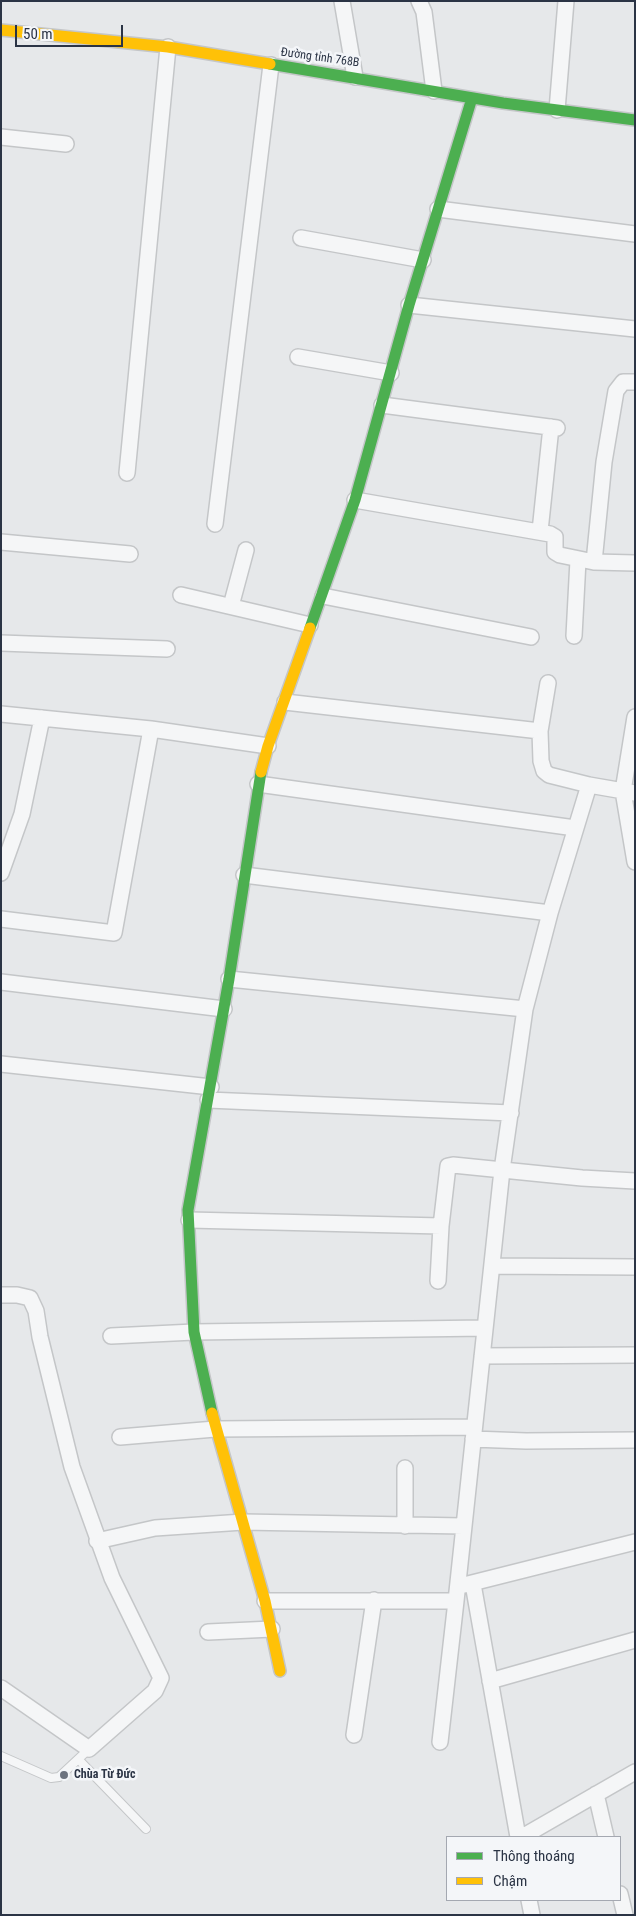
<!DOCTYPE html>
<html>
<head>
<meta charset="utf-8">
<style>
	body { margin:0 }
	#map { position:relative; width:636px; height:1916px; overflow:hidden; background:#e6e8ea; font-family:"Roboto Condensed",sans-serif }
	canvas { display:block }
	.frame { position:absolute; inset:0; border:2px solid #2b3445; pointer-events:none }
	.legend { position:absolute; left:446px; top:1836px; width:175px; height:65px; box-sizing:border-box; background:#f4f6f9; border:1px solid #a4a8b1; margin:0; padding:6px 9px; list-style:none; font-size:15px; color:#2b3445 }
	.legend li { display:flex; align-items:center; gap:10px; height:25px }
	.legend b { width:25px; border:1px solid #a4a8b1 }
	.scale { position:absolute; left:15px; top:25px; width:108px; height:22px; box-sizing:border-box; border:2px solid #2b3445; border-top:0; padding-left:6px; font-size:15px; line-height:18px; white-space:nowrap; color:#2b3445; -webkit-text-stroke:4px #f4f6f9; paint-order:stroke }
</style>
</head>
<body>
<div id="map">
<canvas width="636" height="1916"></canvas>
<div class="frame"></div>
<ul class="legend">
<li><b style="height:6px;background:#4caf50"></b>Thông thoáng</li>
<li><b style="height:6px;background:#ffc107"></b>Chậm</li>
</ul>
<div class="scale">50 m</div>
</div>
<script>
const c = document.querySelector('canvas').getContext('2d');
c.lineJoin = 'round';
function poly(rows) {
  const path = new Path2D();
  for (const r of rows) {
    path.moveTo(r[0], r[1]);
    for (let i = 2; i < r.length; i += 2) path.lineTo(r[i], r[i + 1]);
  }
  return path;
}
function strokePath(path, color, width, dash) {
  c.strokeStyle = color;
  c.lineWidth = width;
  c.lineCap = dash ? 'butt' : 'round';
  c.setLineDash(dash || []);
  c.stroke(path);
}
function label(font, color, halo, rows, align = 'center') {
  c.font = font + ' "Roboto Condensed",sans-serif';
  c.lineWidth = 5;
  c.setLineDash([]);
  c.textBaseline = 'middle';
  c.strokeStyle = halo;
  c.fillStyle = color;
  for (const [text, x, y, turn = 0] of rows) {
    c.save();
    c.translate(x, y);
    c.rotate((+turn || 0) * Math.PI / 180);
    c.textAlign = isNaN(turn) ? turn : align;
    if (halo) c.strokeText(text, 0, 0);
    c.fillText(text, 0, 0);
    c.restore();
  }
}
const lane = poly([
	[1,1756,51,1778,59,1777,89,1749],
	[79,1760,146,1829]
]);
const street = poly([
	[342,1,355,77],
	[419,1,424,12,434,91],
	[557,110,566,1],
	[1,137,66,144],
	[438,209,635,234],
	[301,238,423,260],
	[409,305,635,329],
	[298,357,391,373],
	[382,405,557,428],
	[127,473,168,47],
	[355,500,550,534,555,537,555,552,560,555,594,562,635,563],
	[215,524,271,65],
	[540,531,551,427],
	[1,542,130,554],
	[594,562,604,462,616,391,623,382,635,382],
	[181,595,310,625],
	[323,596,531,637],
	[231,606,246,550],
	[574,636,578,560],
	[1,643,167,649],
	[285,702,540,731,541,761,544,771,549,775,589,785,635,793],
	[1,714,151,729,268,746],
	[635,717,623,791,635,862],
	[540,731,548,683],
	[258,784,575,828],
	[1,873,22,814,42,718],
	[244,875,550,913],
	[1,919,114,933,151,729],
	[229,979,525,1009],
	[1,982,224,1009],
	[1,1064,211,1087],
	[208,1100,511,1113],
	[189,1220,441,1226],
	[492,1266,635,1267],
	[438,1281,441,1226,448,1166,453,1165,582,1178,635,1181],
	[1,1295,17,1295,30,1298,36,1311,40,1337,72,1467,112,1578,161,1678,155,1691,89,1749,1,1688],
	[111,1336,194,1332,485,1328],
	[482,1356,635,1355],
	[120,1437,215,1429,474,1427],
	[473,1439,526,1441,635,1440],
	[405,1468,405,1526],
	[97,1541,155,1528,243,1522,463,1526],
	[473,1584,518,1837],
	[464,1585,635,1542],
	[265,1601,456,1601,502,1170,525,1009,550,913,589,785],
	[208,1632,272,1629],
	[490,1681,635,1640],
	[354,1735,374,1600],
	[440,1742,456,1601],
	[596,1794,606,1837],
	[522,1837,635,1772],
	[620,1894,625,1915],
	[529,1900,532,1915]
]);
const fast = poly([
	[270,64,503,103,635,120],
	[310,628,355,500,409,305,472,98],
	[212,1413,194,1332,188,1210,229,979,261,772]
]);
const slow = poly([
	[1,30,168,47,270,64],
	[261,772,268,746,310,628],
	[212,1413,265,1601,280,1671]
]);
strokePath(lane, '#c4c6c8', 10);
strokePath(street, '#c4c6c8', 18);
strokePath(fast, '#c4c6c8', 14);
strokePath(slow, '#c4c6c8', 14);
strokePath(lane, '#f5f6f7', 8);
strokePath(street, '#f5f6f7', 15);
strokePath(fast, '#4caf50', 11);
strokePath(slow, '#ffc107', 11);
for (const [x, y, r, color] of [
	[64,1775,5,"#6c737f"]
]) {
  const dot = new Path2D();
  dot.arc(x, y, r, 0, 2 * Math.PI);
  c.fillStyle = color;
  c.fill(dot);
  strokePath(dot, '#f4f6f9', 2);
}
label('12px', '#2b3445', '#f4f6f9', [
	["Đường tỉnh 768B",320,58,8]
]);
label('bold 12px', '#2b3445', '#f4f6f9', [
	["Chùa Từ Đức",74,1775]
], 'left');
</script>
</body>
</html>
